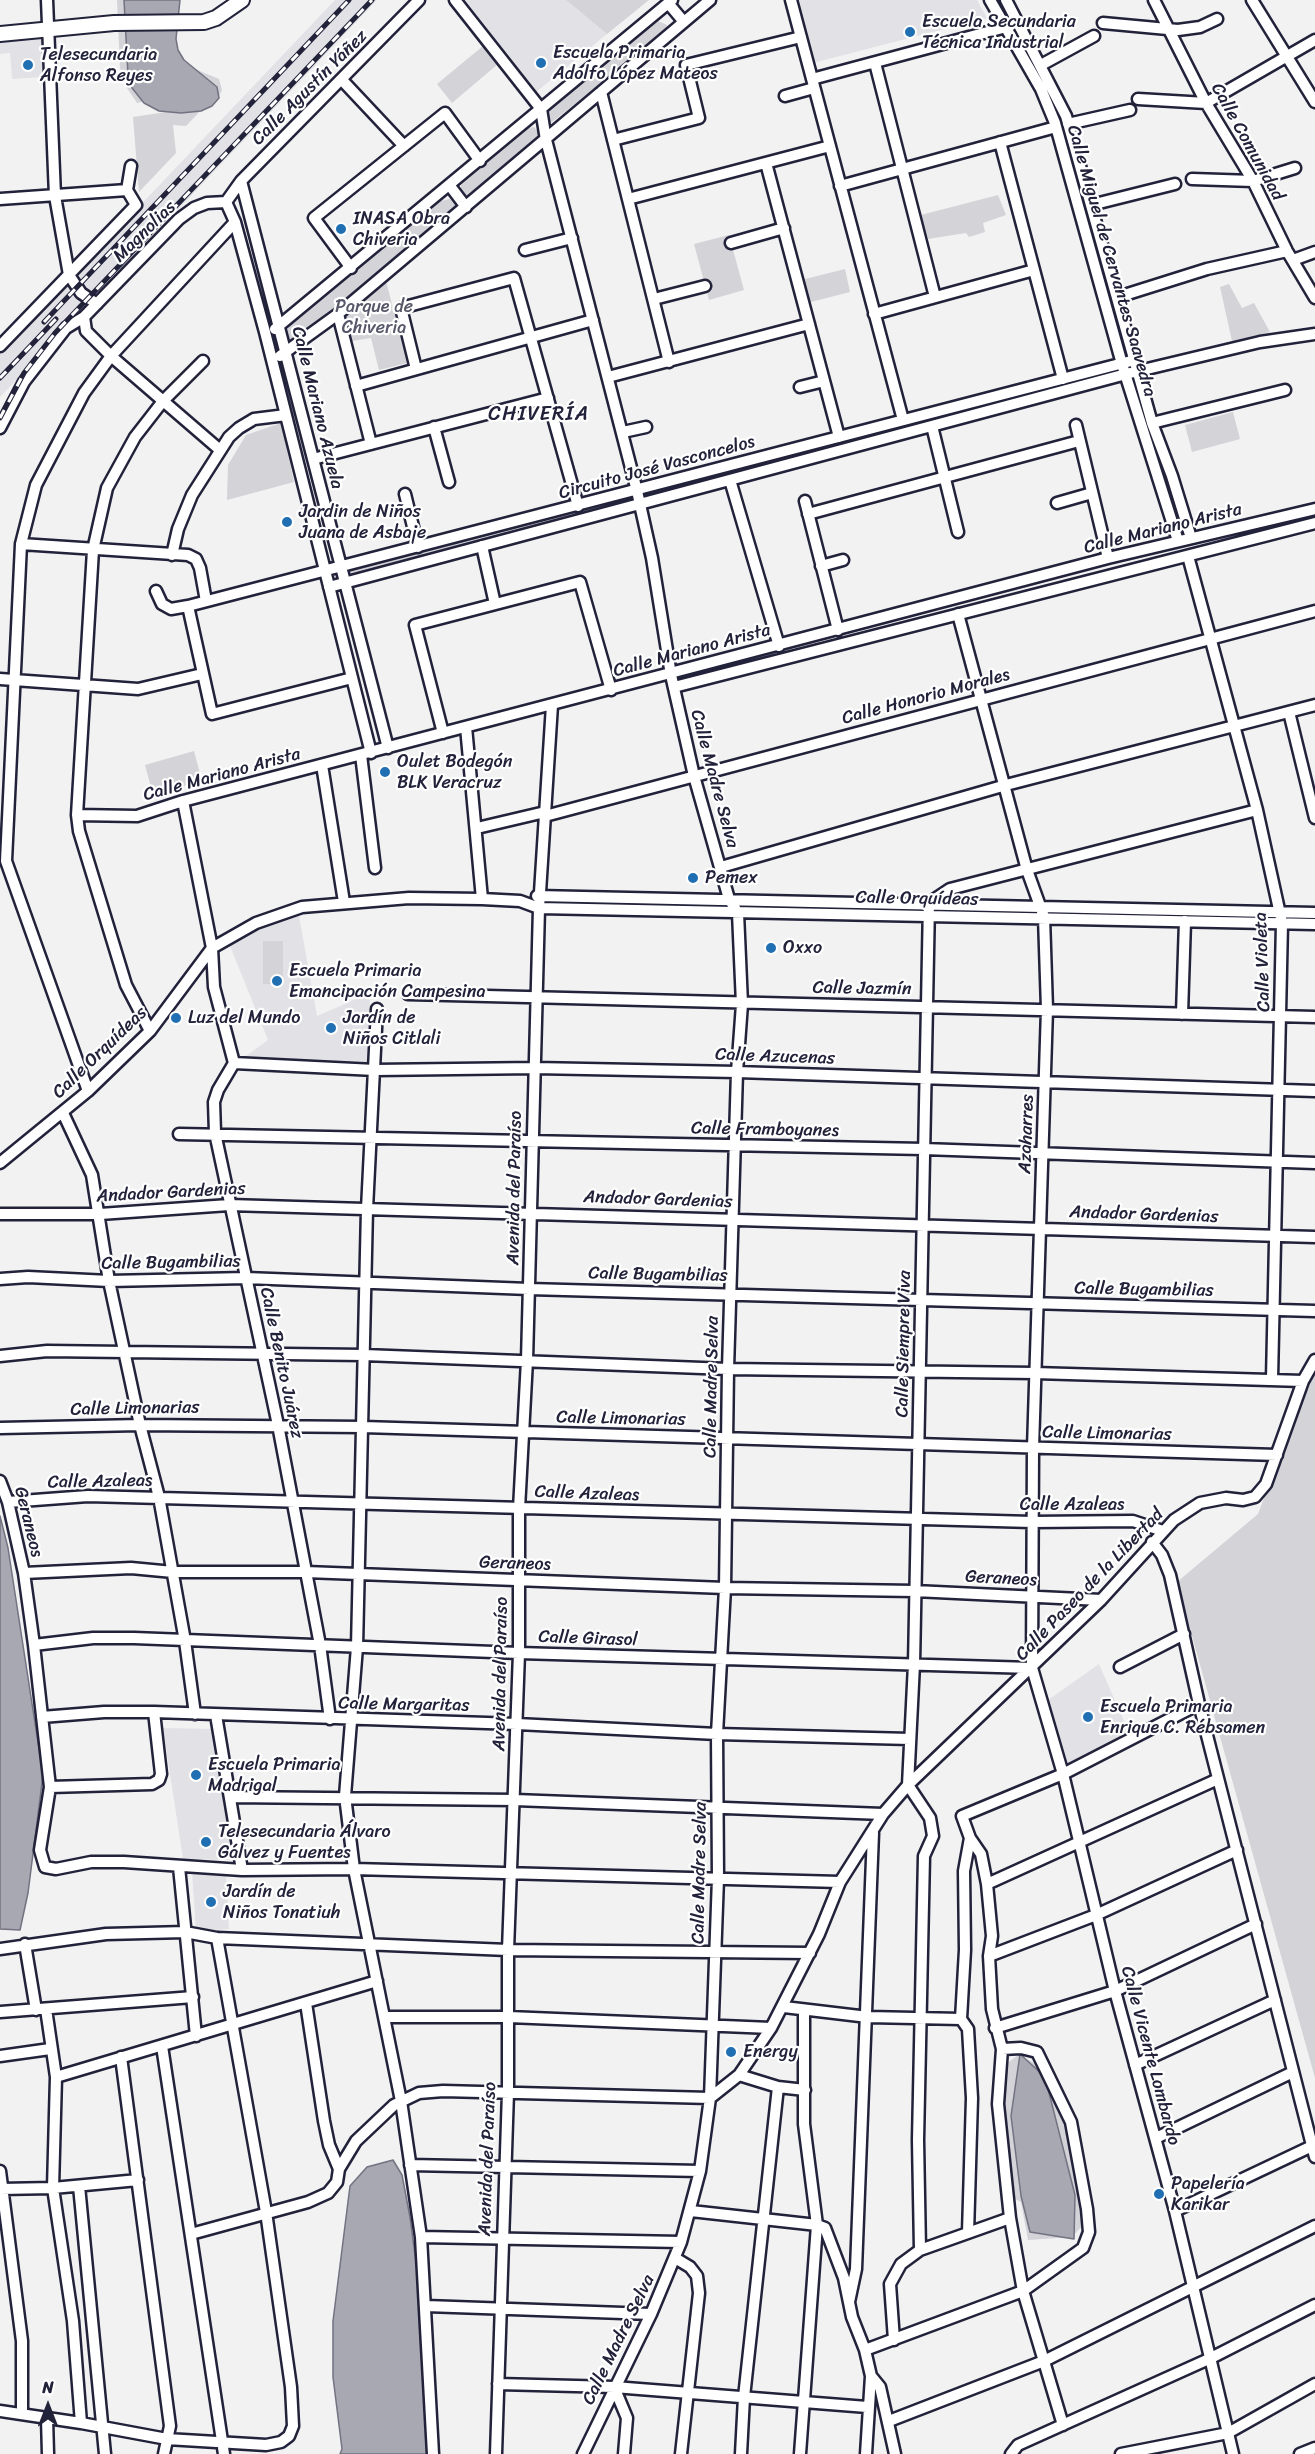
<!DOCTYPE html>
<html>
<head>
<meta charset="utf-8">
<style>
	body { margin:0 }
	#map { position:relative; width:1315px; height:2454px; overflow:hidden; background:#f2f2f3; font-family:Sriracha,sans-serif }
	canvas { display:block }
	.north { position:absolute; left:18px; top:2376px; width:60px; height:60px; -webkit-text-stroke:4px #fff; paint-order:stroke; rotate:0deg; font-size:16px; font-weight:700; line-height:24px; text-align:center; color:#22223b }
	.north::after { content:''; display:block; margin:auto; width:21px; height:27px; background:#22223b; clip-path:polygon(50% 0,100% 100%,50% 72%,0 100%) }
</style>
</head>
<body>
<div id="map">
<canvas width="1315" height="2454"></canvas>
<div class="north">N</div>
</div>
<script>
const c = document.querySelector('canvas').getContext('2d');
c.lineJoin = 'round';
function paint(path, color) {
  c.fillStyle = color;
  c.fill(path, 'evenodd');
}
function poly(rows) {
  const path = new Path2D();
  for (const r of rows) {
    path.moveTo(r[0], r[1]);
    for (let i = 2; i < r.length; i += 2) path.lineTo(r[i], r[i + 1]);
  }
  return path;
}
function strokePath(path, color, width, dash) {
  c.strokeStyle = color;
  c.lineWidth = width;
  c.lineCap = dash ? 'butt' : 'round';
  c.setLineDash(dash || []);
  c.stroke(path);
}
function label(font, color, halo, rows, align = 'center') {
  c.font = font + ' Sriracha,sans-serif';
  c.lineWidth = 4.5;
  c.setLineDash([]);
  c.textBaseline = 'middle';
  c.strokeStyle = halo;
  c.fillStyle = color;
  for (const [text, x, y, turn = 0] of rows) {
    c.save();
    c.translate(x, y);
    c.rotate((+turn || 0) * Math.PI / 180);
    c.textAlign = isNaN(turn) ? turn : align;
    if (halo) c.strokeText(text, 0, 0);
    c.fillText(text, 0, 0);
    c.restore();
  }
}
paint(poly([
	[335,0,377,0,0,397,0,353],
	[461,0,566,0,607,34,535,93],
	[791,0,977,0,987,18,809,64],
	[42,37,45,77,12,79,10,53,0,54,0,41],
	[299,916,317,1016,370,993,370,1062,242,1059,268,1040,230,946,266,925],
	[1099,1664,1130,1735,1069,1766,1048,1700],
	[163,1728,214,1729,234,1860,183,1859],
	[192,1871,226,1875,229,1929,196,1931]
]), '#e2e2e6');
paint(poly([
	[117,0,170,0,166,24,181,57,195,69,219,79,222,90,218,98,209,102,186,126,173,125,176,153,139,192,133,117,166,112,151,100,137,103,127,88,120,68],
	[566,0,649,0,607,34],
	[658,21,667,25,666,31,552,122,547,121,546,113],
	[483,46,498,64,452,103,437,84],
	[534,127,539,133,538,137,470,196,461,195,461,185,529,128],
	[998,195,1006,215,983,223,985,232,969,237,966,233,928,239,921,215],
	[449,199,454,201,456,208,453,213,300,338,293,342,286,340,284,333,290,326,441,201],
	[729,235,744,290,709,300,694,244],
	[845,269,850,292,807,303,801,280],
	[386,281,407,363,379,370,371,338,352,341,346,314],
	[1229,284,1242,308,1254,303,1270,332,1232,341,1220,287],
	[1117,366,1118,372,649,498,647,492],
	[1233,412,1240,439,1192,452,1185,425],
	[281,423,294,482,227,500,228,465,246,435],
	[632,495,634,503,347,578,345,570],
	[194,751,202,781,153,795,145,765],
	[263,941,283,941,283,984,263,984],
	[1315,1372,1315,2078,1177,1582,1258,1514,1307,1386],
	[1018,2055,1045,2068,1061,2092,1074,2149,1084,2224,1072,2237,1028,2240,1021,2202,1008,2195,996,2072]
]), '#d3d3d8');
const water = poly([
	[124,0,180,0,176,39,178,50,184,60,217,87,219,98,212,106,201,111,181,113,159,111,144,103,132,88,128,75,124,0],
	[0,1516,8,1548,43,1775,28,1893,20,1930,0,1929,0,1516],
	[1020,2054,1045,2077,1075,2195,1074,2239,1030,2232,1021,2196,1011,2116,1020,2054],
	[393,2160,402,2175,410,2217,420,2293,422,2368,433,2454,340,2454,342,2449,333,2377,333,2321,350,2186,367,2167,393,2160]
]);
paint(water, '#a8a8b2');
strokePath(water, '#727282', 1.5);
const minor = poly([
	[47,0,55,196,69,275,81,293,97,304],
	[455,0,541,109,546,140,637,491,652,558,671,675,694,776,729,899,738,913,742,1004,737,1072,728,1369,725,1588,717,1734,718,1878,710,2098,700,2171,681,2242,651,2314,583,2454],
	[791,0,903,420],
	[990,0,1041,89,1055,123,1122,364,1178,541],
	[1006,0,1066,116,1152,423,1172,476,1191,538],
	[1154,0,1206,103,1253,181,1287,251,1315,298],
	[1252,0,1315,102],
	[668,3,684,22],
	[1103,23,1178,30,1200,27,1217,19],
	[875,63,935,297],
	[1041,65,1094,36],
	[812,79,1010,26],
	[342,80,404,146],
	[601,92,669,362],
	[785,96,814,88],
	[1138,99,1206,103,1315,40],
	[1068,124,1130,110],
	[613,140,699,118,686,65,801,37],
	[1000,142,1063,379],
	[766,163,839,437],
	[1192,179,1253,181,1295,168],
	[241,181,388,748],
	[450,186,466,207],
	[840,186,1056,127],
	[127,190,131,166],
	[0,199,127,190],
	[628,199,830,146],
	[226,202,235,222,265,332,371,753],
	[226,202,241,181,419,0],
	[1091,205,1175,184],
	[731,243,784,228],
	[525,250,572,238],
	[1293,260,1315,252],
	[351,268,314,218,445,113,480,161],
	[1118,297,1207,269,1287,251],
	[654,299,705,286],
	[338,314,371,444],
	[874,314,1034,270],
	[84,317,86,331,111,356,220,450],
	[275,329,672,0],
	[0,346,136,205,127,190],
	[280,356,338,314,710,0],
	[416,369,401,308,514,278,578,506],
	[608,377,809,324],
	[356,386,593,320],
	[800,387,824,381],
	[1152,423,1285,390],
	[1076,425,1108,558],
	[932,426,958,532],
	[434,427,449,482],
	[0,428,24,382,66,328,84,317,179,219,194,208,207,203,226,202],
	[623,432,646,427],
	[313,459,548,398],
	[730,480,779,646],
	[405,494,418,547],
	[805,501,838,630],
	[1057,503,1092,493],
	[808,514,1079,441],
	[21,544,188,555,196,559,200,568,206,601],
	[482,546,495,604],
	[172,555,178,529,192,495,229,437,239,428,254,419,286,415],
	[1188,556,1257,810,1282,923,1272,1379],
	[821,566,843,560],
	[329,587,1126,374,1260,342,1315,334],
	[156,591,162,604,171,609,188,606,1135,360],
	[188,606,212,714,352,678],
	[958,614,1027,870,1044,917,1047,1009,1033,1448,1032,1668,1063,1774,1115,1991,1175,2211,1233,2454],
	[0,679,138,689,202,674],
	[674,687,1315,523],
	[1289,712,1315,818],
	[466,727,482,899],
	[443,733,415,625,580,582,611,690],
	[361,755,375,868],
	[322,765,344,902],
	[183,801,212,948,214,987,234,1063,218,1090,214,1102,215,1133,278,1425,320,1645,330,1719],
	[77,815,137,816,183,801,1108,558,1315,509],
	[545,816,1315,611],
	[477,828,545,812],
	[721,867,1006,785,1315,705],
	[537,896,1315,913],
	[408,994,1315,1017],
	[377,1009,367,1209,357,1647,345,1796,354,1869,401,2101,421,2237,433,2454],
	[1182,1014,1185,921],
	[150,1031,126,985,79,831,77,815,93,550,107,488,135,437,163,401,203,361],
	[234,1063,375,1070,535,1068,737,1072,1315,1091],
	[88,1091,6,861,21,544,36,485,84,393,111,356,235,222],
	[63,1113,92,1175,109,1281,140,1425,159,1497,185,1641,195,1714],
	[179,1134,924,1149,1315,1163],
	[0,1163,88,1091,150,1031,212,948,256,923,302,907,409,898,482,899,520,901,539,908,1315,924],
	[0,1214,100,1214,229,1205,1315,1237],
	[0,1279,28,1277,109,1281,246,1278,529,1289,1315,1311],
	[0,1356,47,1351,364,1355,728,1369,1035,1373,1303,1381],
	[0,1428,140,1425,363,1427,1277,1455],
	[0,1481,8,1502,24,1573,34,1645,50,1787,40,1850,45,1867,56,1869,91,1862,124,1862,242,1870,354,1869,840,1882],
	[8,1502,88,1496,1032,1522,1133,1521,1163,1531],
	[1152,1542,1162,1555,1170,1575,1199,1704,1315,2157],
	[24,1573,131,1568,173,1572,306,1572,725,1588,915,1591,1101,1600],
	[34,1645,93,1638,134,1638,519,1653,1032,1668],
	[1120,1667,1184,1634],
	[216,1715,242,1870],
	[42,1717,104,1712,154,1712,517,1724,717,1734,910,1739],
	[908,1785,914,1664,929,903,950,889,1257,810],
	[908,1785,930,1818,933,1836,924,1856,918,2140,920,2250],
	[50,1787,152,1784,159,1780,161,1774,154,1712],
	[230,1797,515,1800,883,1814],
	[970,1838,981,1854,987,1884,992,1936,989,1956,992,2009,1002,2049,998,2104,1010,2218,1023,2291,1063,2425],
	[179,1867,196,2036],
	[987,1884,1218,1779],
	[25,1944,36,2010],
	[0,1949,106,1934,185,1932,217,1938,508,1950,810,1953],
	[989,1956,1096,1915,1237,1850],
	[306,2003,324,2121,329,2145,339,2169],
	[784,2007,868,2017,961,2019],
	[46,2009,56,2077,53,2188,73,2321,81,2423],
	[0,2012,193,1997],
	[385,2017,509,2017,771,2028],
	[961,2019,965,1950,964,1871,970,1838,962,1816,1063,1774,1199,1704],
	[961,2019,968,2029,972,2098,968,2233],
	[995,2028,1115,1991,1256,1924],
	[162,2046,224,2454],
	[0,2056,50,2049],
	[121,2057,170,2426,164,2454],
	[1135,2065,1275,2000],
	[739,2075,778,2087,805,2090],
	[56,2077,377,1981],
	[710,2098,739,2075,771,2028,819,1934,840,1882,883,1814,908,1785,1101,1600,1174,1520,1200,1503,1226,1498,1243,1500,1255,1497,1266,1484,1303,1381,1315,1360],
	[1156,2138,1293,2072],
	[410,2165,700,2171],
	[0,2171,22,2341,22,2413],
	[79,2186,105,2454],
	[0,2189,53,2188,138,2180],
	[691,2211,817,2225,825,2228,844,2278,852,2317,865,2350,871,2376,866,2454],
	[1175,2211,1312,2146],
	[191,2234,308,2202,328,2193,337,2182,339,2169,356,2141,394,2105,419,2093,443,2091,710,2098],
	[421,2237,681,2242],
	[675,2258,690,2267,697,2276,699,2293,681,2454],
	[849,2302,856,2269,873,1833],
	[426,2306,651,2314],
	[894,2340,890,2284,901,2264,920,2250,1010,2218],
	[865,2350,1023,2291,1083,2248,1089,2232,1087,2209,1071,2122,1037,2052,1021,2048,1002,2049],
	[871,2376,880,2387,895,2454],
	[498,2384,614,2387,867,2407],
	[614,2387,627,2418,624,2454],
	[0,2411,81,2423,167,2439,266,2445,281,2442,289,2436,293,2426,291,2387,266,2212,217,1938],
	[47,2418,48,2454],
	[889,2421,1044,2361,1315,2226],
	[496,2454,508,2092,508,1950,519,1653,519,1509,527,1360,539,908,552,705],
	[741,2454,744,2397,778,2087],
	[800,2454,817,2225,804,2124,804,2011],
	[1011,2454,1018,2445,1211,2358,1315,2305],
	[1121,2454,1228,2433,1315,2384],
	[1300,2454,1315,2448]
]);
const major = poly([
	[0,34,114,23,204,22,216,18,242,0]
]);
strokePath(minor, '#22223b', 15);
strokePath(major, '#22223b', 18);
strokePath(minor, '#fff', 10);
strokePath(major, '#fff', 14);
const rail = poly([
	[44,322,349,0],
	[0,378,56,319],
	[0,418,24,373,55,333,372,0]
]);
strokePath(rail, '#22223b', 5);
strokePath(rail, '#fff', 3, [9]);
for (const [x, y, r, color] of [
	[910,32,6,"#1f6fb2"],
	[541,63,6,"#1f6fb2"],
	[28,65,6,"#1f6fb2"],
	[341,229,6,"#1f6fb2"],
	[287,522,6,"#1f6fb2"],
	[385,772,6,"#1f6fb2"],
	[693,878,6,"#1f6fb2"],
	[771,948,6,"#1f6fb2"],
	[277,981,6,"#1f6fb2"],
	[176,1018,6,"#1f6fb2"],
	[331,1028,6,"#1f6fb2"],
	[1088,1717,6,"#1f6fb2"],
	[196,1775,6,"#1f6fb2"],
	[206,1842,6,"#1f6fb2"],
	[211,1902,6,"#1f6fb2"],
	[731,2052,6,"#1f6fb2"],
	[1159,2194,6,"#1f6fb2"]
]) {
  const dot = new Path2D();
  dot.arc(x, y, r, 0, 2 * Math.PI);
  c.fillStyle = color;
  c.fill(dot);
  strokePath(dot, '#fff', 2);
}
label('18px', '#22223b', '#fff', [
	["Escuela Secundaria",922,22],
	["Técnica Industrial",922,43],
	["Escuela Primaria",553,53],
	["Adolfo López Mateos",553,74],
	["Telesecundaria",40,55],
	["Alfonso Reyes",40,76],
	["INASA Obra",353,219],
	["Chiveria",353,240],
	["Jardin de Niños",299,512],
	["Juana de Asbaje",299,533],
	["Oulet Bodegón",397,762],
	["BLK Veracruz",397,783],
	["Pemex",705,878],
	["Oxxo",783,948],
	["Escuela Primaria",289,971],
	["Emancipación Campesina",289,992],
	["Luz del Mundo",188,1018],
	["Jardín de",343,1018],
	["Niños Citlali",343,1039],
	["Escuela Primaria",1100,1707],
	["Enrique C. Rébsamen",1100,1728],
	["Escuela Primaria",208,1765],
	["Madrigal",208,1786],
	["Telesecundaria Álvaro",218,1832],
	["Gálvez y Fuentes",218,1853],
	["Jardín de",223,1892],
	["Niños Tonatiuh",223,1913],
	["Energy",743,2052],
	["Papelería",1171,2184],
	["Karikar",1171,2205]
], 'left');
label('18px', '#22223b', '#fff', [
	["Calle Agustín Yáñez",310,88,-45],
	["Calle Comunidad",1247,142,61],
	["Magnolias",145,232,-44],
	["Calle Miguel de Cervantes Saavedra",1111,261,74],
	["Calle Mariano Azuela",317,408,76],
	["Circuito José Vasconcelos",657,468,-15],
	["Calle Mariano Arista",1163,529,-14],
	["Calle Mariano Arista",692,651,-15],
	["Calle Honorio Morales",926,697,-15],
	["Calle Mariano Arista",222,775,-15],
	["Calle Madre Selva",714,779,75],
	["Calle Orquídeas",917,899,1],
	["Calle Violeta",1263,962,-92],
	["Calle Jazmín",862,989,1],
	["Calle Orquídeas",100,1053,-44],
	["Calle Azucenas",775,1057,2],
	["Calle Framboyanes",765,1130,1],
	["Azaharres",1027,1134,-88],
	["Avenida del Paraíso",515,1188,-89],
	["Andador Gardenias",171,1193,-3],
	["Andador Gardenias",658,1200,2],
	["Andador Gardenias",1144,1215,2],
	["Calle Bugambilias",171,1263,-1],
	["Calle Bugambilias",658,1275,1],
	["Calle Bugambilias",1144,1290,1],
	["Calle Siempre Viva",904,1344,-89],
	["Calle Benito Juárez",281,1363,78],
	["Calle Madre Selva",712,1387,-89],
	["Calle Limonarias",135,1409,-1],
	["Calle Limonarias",621,1419,1],
	["Calle Limonarias",1107,1434,1],
	["Calle Azaleas",100,1482,-1],
	["Calle Azaleas",587,1494,2],
	["Calle Azaleas",1072,1505],
	["Geraneos",28,1522,76],
	["Geraneos",515,1564,2],
	["Geraneos",1001,1579,3],
	["Calle Paseo de la Libertad",1090,1585,-46],
	["Calle Girasol",588,1639,2],
	["Avenida del Paraíso",501,1674,-89],
	["Calle Margaritas",404,1705,1],
	["Calle Madre Selva",700,1873,-89],
	["Calle Vicente Lombardo",1150,2056,75],
	["Avenida del Paraíso",488,2159,-88],
	["Calle Madre Selva",619,2340,-64]
]);
label('18px', '#57576a', '#fff', [
	["Parque de",374,307],
	["Chiveria",374,328]
]);
c.letterSpacing = '1.5px';
label('20px', '#22223b', '#fff', [
	["CHIVERÍA",539,415]
]);
c.letterSpacing = '0px';
</script>
</body>
</html>
